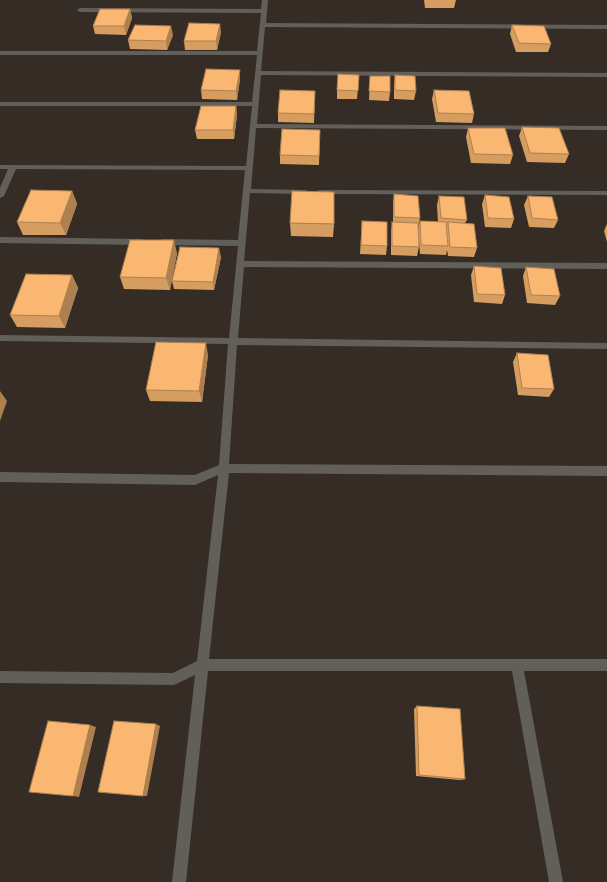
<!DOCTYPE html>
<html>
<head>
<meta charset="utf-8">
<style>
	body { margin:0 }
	canvas { display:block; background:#342c25 }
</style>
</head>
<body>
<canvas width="607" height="882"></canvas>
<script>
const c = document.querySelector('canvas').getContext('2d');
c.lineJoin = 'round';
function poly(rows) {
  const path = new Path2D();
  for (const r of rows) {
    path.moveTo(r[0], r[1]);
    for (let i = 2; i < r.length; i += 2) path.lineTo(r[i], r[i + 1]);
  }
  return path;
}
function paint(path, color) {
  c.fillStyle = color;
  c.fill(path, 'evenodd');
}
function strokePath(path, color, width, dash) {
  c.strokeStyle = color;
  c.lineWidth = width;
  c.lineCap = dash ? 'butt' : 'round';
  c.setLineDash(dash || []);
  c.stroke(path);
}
paint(poly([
	[262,0,268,0,266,23,607,25,607,29,265,27,261,71,607,73,607,77,261,75,257,124,607,126,607,130,256,128,251,189,305,190,309,192,305,194,250,193,244,261,607,263,607,269,244,267,238,338,607,343,607,349,237,345,229,464,607,466,607,476,229,473,209,659,607,659,607,671,524,671,563,882,549,882,512,671,208,671,186,882,172,882,195,675,174,685,0,683,0,671,173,673,197,661,218,475,195,485,0,482,0,472,195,475,219,465,228,344,0,341,0,335,229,338,238,246,162,245,158,242,162,239,238,240,245,170,16,169,4,196,0,198,0,188,8,169,0,169,0,165,246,166,252,106,0,106,0,102,252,102,257,55,0,55,0,51,257,51,261,13,80,12,77,10,80,8,261,9,262,0],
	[318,190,607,191,607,195,321,194,318,194,318,190],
	[0,237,142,239,146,242,142,245,0,243,0,237]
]), '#625e5a');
paint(poly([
	[424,0,456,0,454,8,425,8],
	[130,9,132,18,126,35,95,34,93,26],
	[512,25,551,44,548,52,516,52,510,34],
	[221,32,217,50,185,50,184,41],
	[173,35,167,50,130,49,128,40],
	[359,75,357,99,337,99,337,90],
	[395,75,416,91,414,100,394,99,394,84],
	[370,76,390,92,389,101,369,100],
	[240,79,237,100,202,99,201,90],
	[434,90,474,114,472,123,436,122,432,99],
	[315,91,314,123,278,122,278,113],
	[236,106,237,115,234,139,197,139,195,130],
	[522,127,569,154,565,163,527,162,519,136],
	[468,128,513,155,510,164,471,163,466,137],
	[320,130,319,165,280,164,280,155],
	[72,191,77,204,66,235,23,235,17,222],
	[394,194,420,218,418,227,419,247,417,256,391,255,391,231,392,222,393,222,393,203],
	[485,195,514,219,511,228,485,227,482,204],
	[439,196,467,220,465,223,477,248,474,257,448,256,447,250,446,255,420,254,418,230,420,221,438,222,437,205],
	[528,196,558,220,554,228,529,227,524,205],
	[362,221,387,246,386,255,360,254],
	[290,223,334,224,333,237,291,236],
	[607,224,607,242,604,231],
	[177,253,170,290,124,289,120,277],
	[221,257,214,290,174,289,172,281],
	[474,266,505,295,502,304,474,302,471,275],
	[526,267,560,296,555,305,527,303,523,276],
	[72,275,78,288,65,328,17,327,10,315],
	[517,353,554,389,549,397,518,395,513,362],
	[208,355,202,402,150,401,146,390],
	[417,706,465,779,460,780,416,776,414,709]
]), '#d69d61');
paint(poly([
	[130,9,132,18,126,35,124,26],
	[220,24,221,32,217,50,216,41],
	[171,26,173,35,167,50,166,41],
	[240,70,240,79,237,100,236,91],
	[236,106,237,115,234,139,233,130],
	[72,191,77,204,66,235,60,223],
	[174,240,177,253,170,290,166,278],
	[219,248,221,257,214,290,213,282],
	[72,275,78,288,65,328,59,316],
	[206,343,208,355,202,402,199,391],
	[0,391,7,401,0,421],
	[156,724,160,726,147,796,143,796],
	[90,725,96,727,79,797,73,796]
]), '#ae804f');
const building = poly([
	[100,9,130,9,124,26,93,26,100,9],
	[189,23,220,24,216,41,184,41,189,23],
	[135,25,171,26,166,41,128,40,135,25],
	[512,25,544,26,551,44,519,43,512,25],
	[206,69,240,70,236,91,201,90,206,69],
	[338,74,359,75,358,91,337,90,338,74],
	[395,75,415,76,416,91,395,90,395,75],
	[370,76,390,76,390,92,369,91,370,76],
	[280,90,315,91,314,114,278,113,280,90],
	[434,90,469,91,474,114,438,113,434,90],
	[201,106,236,106,233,130,195,130,201,106],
	[522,127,559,128,569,154,530,153,522,127],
	[468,128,505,128,513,155,474,154,468,128],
	[282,129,320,130,319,156,280,155,282,129],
	[31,190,72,191,60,223,17,222,31,190],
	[292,191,334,192,334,224,290,223,292,191],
	[394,194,418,196,420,218,394,217,394,194],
	[485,195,509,197,514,219,488,218,485,195],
	[439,196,464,197,467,220,441,218,439,196],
	[528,196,552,197,558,220,532,218,528,196],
	[362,221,387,222,387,246,361,245,362,221],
	[420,221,446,222,448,246,421,245,420,221],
	[392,222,418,223,419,247,392,246,392,222],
	[448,222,474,224,477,248,450,247,448,222],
	[130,240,174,240,166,278,120,277,130,240],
	[180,247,219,248,213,282,172,281,180,247],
	[474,266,501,268,505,295,477,294,474,266],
	[526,267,554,269,560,296,531,295,526,267],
	[26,274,72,275,59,316,10,315,26,274],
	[156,342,206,343,199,391,146,390,156,342],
	[517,353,548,355,554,389,522,388,517,353],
	[417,706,460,709,465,779,419,775,417,706],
	[48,721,90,725,73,796,29,792,48,721],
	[114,721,156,724,143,796,98,792,114,721]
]);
paint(building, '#f9b771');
strokePath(building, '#ae804f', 1);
</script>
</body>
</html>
